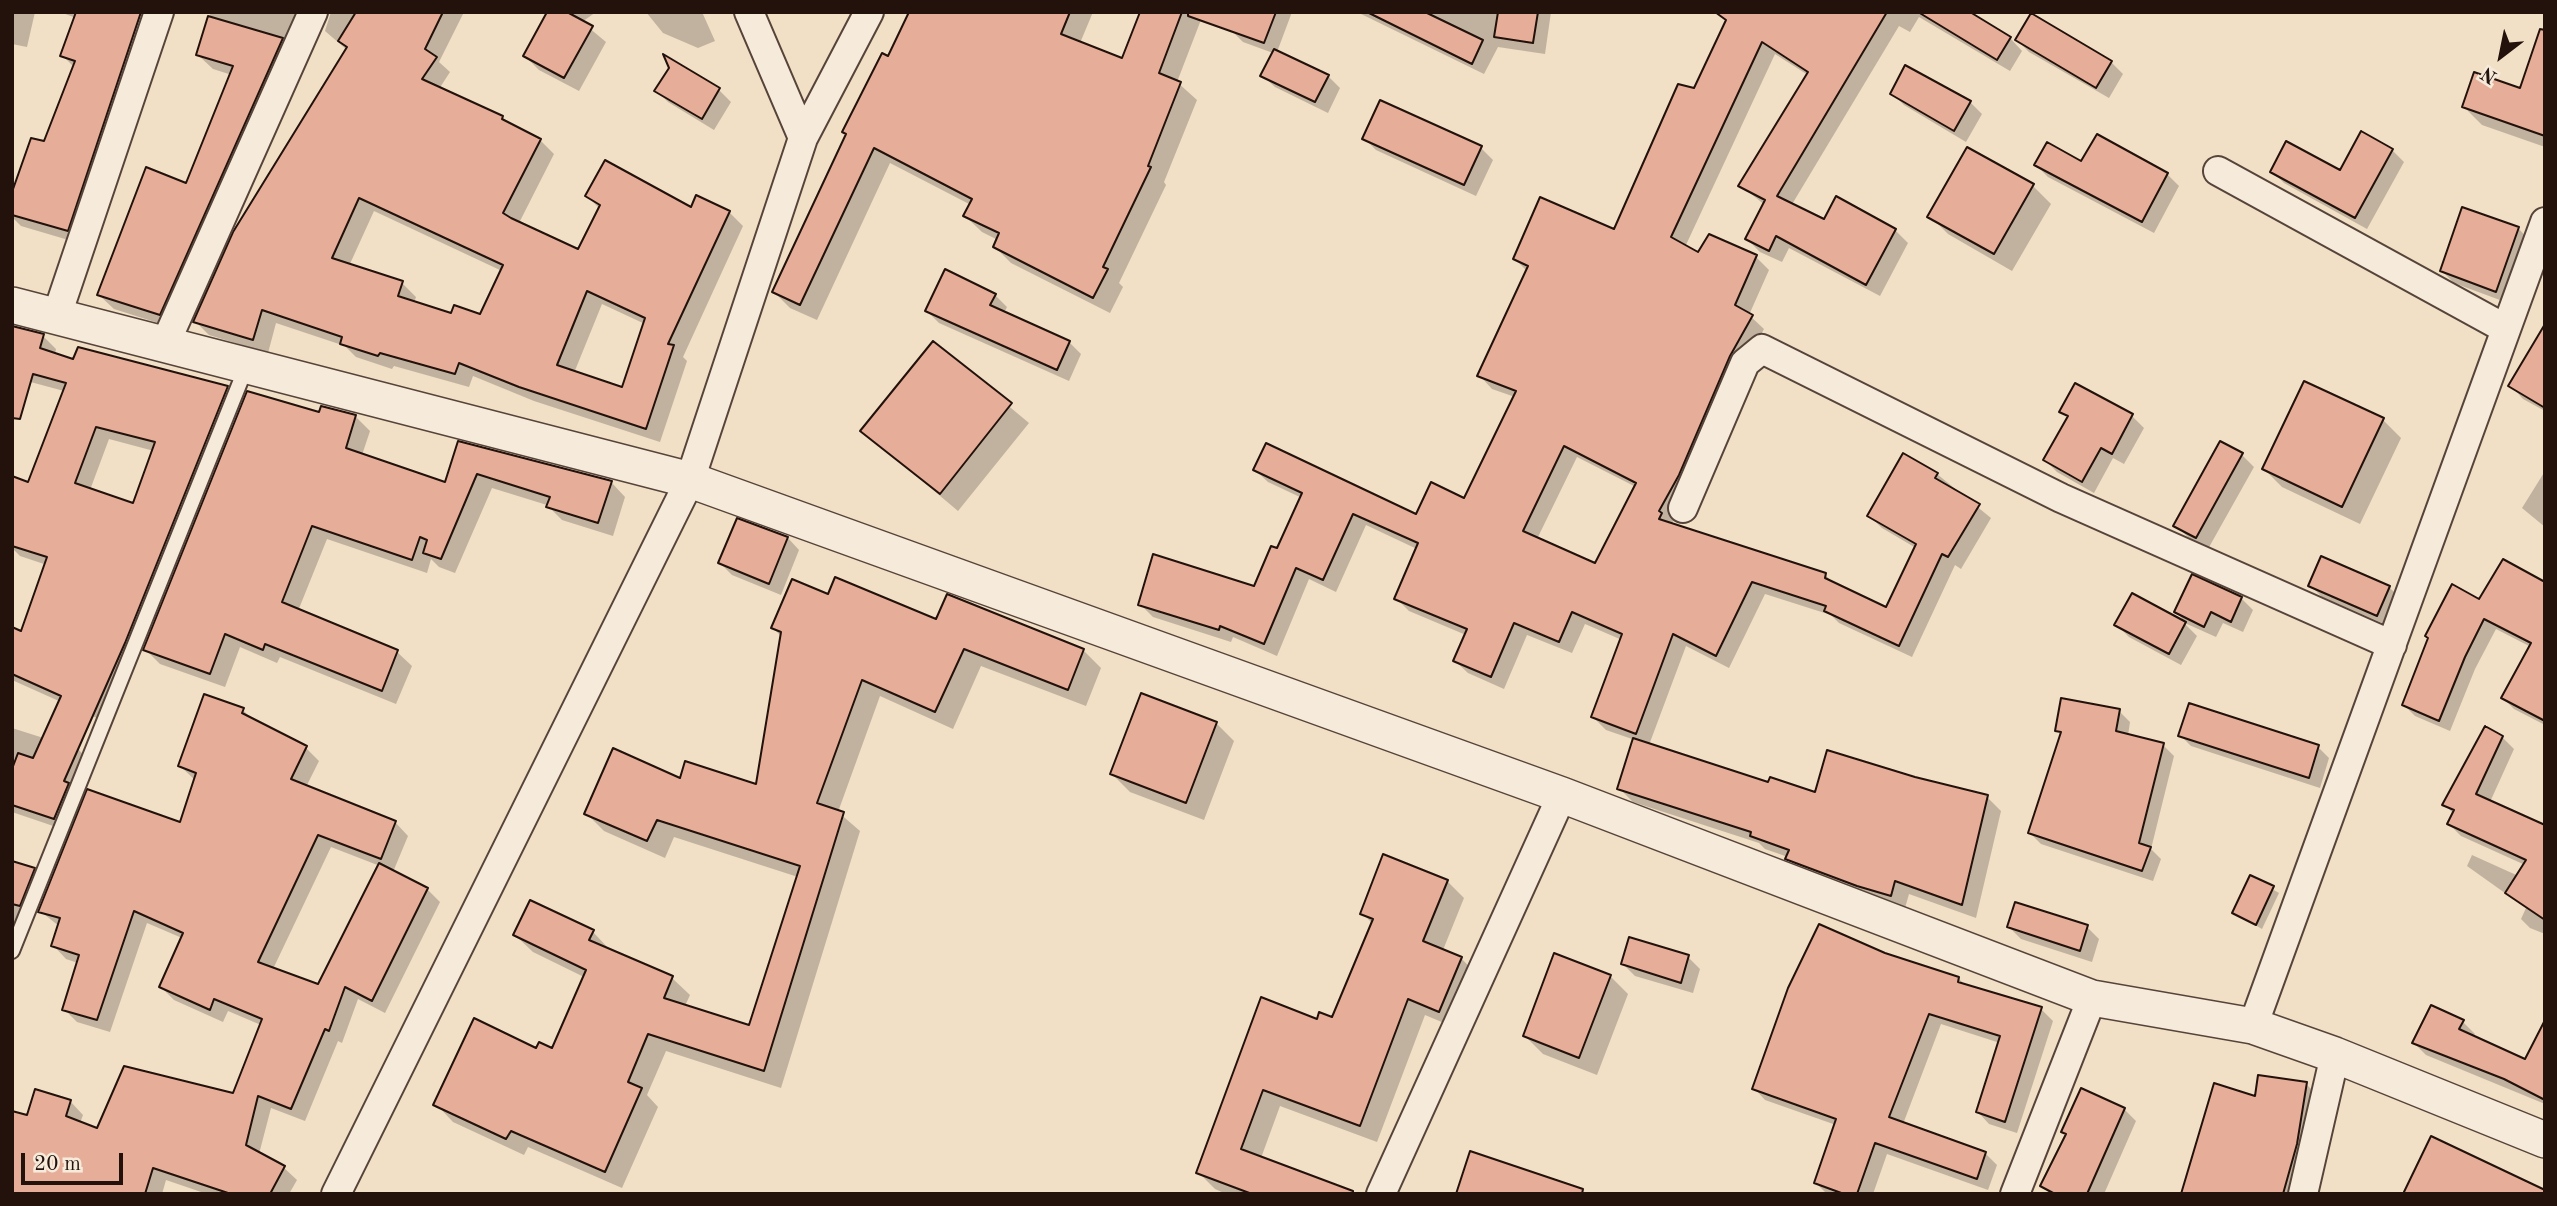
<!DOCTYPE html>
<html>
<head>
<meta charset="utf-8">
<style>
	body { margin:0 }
	#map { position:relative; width:2557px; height:1206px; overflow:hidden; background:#f1dfc6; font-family:"Old Standard TT",serif }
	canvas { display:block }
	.frame { position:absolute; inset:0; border:14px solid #23110b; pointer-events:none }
	.north { position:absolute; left:2466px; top:21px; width:70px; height:70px; -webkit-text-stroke:5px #f6eada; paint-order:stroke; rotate:212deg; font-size:19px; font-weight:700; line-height:28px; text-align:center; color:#23110b }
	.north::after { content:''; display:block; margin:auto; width:24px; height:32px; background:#23110b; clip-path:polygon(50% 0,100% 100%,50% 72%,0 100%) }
	.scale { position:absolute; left:21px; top:1153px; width:102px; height:32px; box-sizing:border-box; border:4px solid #23110b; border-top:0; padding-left:9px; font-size:21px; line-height:24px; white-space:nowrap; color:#23110b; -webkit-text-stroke:5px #f6eada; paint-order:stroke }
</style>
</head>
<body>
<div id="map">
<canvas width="2557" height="1206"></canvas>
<div class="frame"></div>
<div class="north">N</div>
<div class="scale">20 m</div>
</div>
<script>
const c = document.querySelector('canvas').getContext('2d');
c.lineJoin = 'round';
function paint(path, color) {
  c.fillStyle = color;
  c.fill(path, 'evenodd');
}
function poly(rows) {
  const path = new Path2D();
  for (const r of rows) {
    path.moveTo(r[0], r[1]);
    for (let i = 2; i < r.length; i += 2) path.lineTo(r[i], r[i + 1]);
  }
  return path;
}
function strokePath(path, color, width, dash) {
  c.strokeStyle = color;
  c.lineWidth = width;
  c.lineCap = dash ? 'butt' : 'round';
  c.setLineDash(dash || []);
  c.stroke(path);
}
paint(poly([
	[12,12,35,12,27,47,12,44],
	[60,12,162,12,82,244,21,226,12,217,12,197,45,144,74,67,62,55,76,18],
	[211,12,318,12,174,328,114,309,99,295,187,185,232,75,213,69,198,55],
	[331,12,464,12,439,62,450,72,439,89,502,118,540,140,554,154,519,223,579,251,600,209,587,196,729,212,743,226,683,357,687,361,660,442,534,401,473,376,469,387,394,366,392,369,356,357,345,346,276,323,268,353,209,335,195,321,347,50,325,31],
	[374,211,502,271,481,316,452,315,414,303,416,297,402,283,349,266],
	[602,304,645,324,623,389,574,373],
	[549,12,596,12,582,22,606,42,579,91,539,70,525,56],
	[646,12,702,12,715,41,698,48,663,33],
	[911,12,1093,12,1080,43,1123,60,1142,12,1204,12,1177,82,1197,100,1164,182,1166,185,1119,283,1123,287,1110,313,1011,263,995,247,998,240,982,232,965,216,971,205,890,163,817,320,790,308,774,292],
	[1238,12,1292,12,1277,52,1328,76,1340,88,1328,113,1275,87,1263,76,1273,53,1243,42,1231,30],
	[1357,12,1551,12,1545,54,1498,47,1484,74],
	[1728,12,1967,12,2010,38,2022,51,2010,71,1919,17,1910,32,1899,26,1791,206,1824,222,1895,230,1908,243,1880,296,1789,248,1782,262,1760,252,1747,239,1765,205,1741,186,1808,75,1775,54,1685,247,1699,254,1710,236,1756,257,1769,270,1749,315,1764,329,1742,370,1691,488,1671,525,1825,575,1836,585,1887,609,1916,548,1882,528,1869,516,1937,474,1991,518,1961,569,1955,565,1912,657,1839,623,1831,615,1765,594,1729,668,1686,646,1649,745,1769,784,1816,794,1915,779,1987,797,2001,811,1976,918,1909,894,1905,908,1801,872,1788,857,1765,849,1759,843,1633,802,1619,788,1635,740,1606,730,1593,717,1622,640,1585,624,1572,653,1527,635,1504,689,1468,673,1455,661,1466,635,1409,611,1396,598,1417,549,1366,525,1336,592,1309,579,1277,656,1233,637,1231,642,1153,617,1140,604,1255,588,1302,498,1268,482,1255,470,1416,516,1465,500,1515,397,1492,389,1480,376,1528,272,1515,259,1615,231,1695,90,1731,14],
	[1577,457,1636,487,1595,566,1537,539],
	[2017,40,2111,62,2123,74,2109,98,2029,52],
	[2545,40,2545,147,2482,125,2464,107,2521,90],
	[656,90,719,90,731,102,714,130,668,102],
	[1892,93,1970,102,1982,114,1966,142,1904,105],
	[2097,136,2167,174,2179,186,2154,233,2048,177,2036,165,2082,164],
	[1364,138,1481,148,1493,160,1476,196,1376,150],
	[2392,150,2404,162,2367,229,2284,183,2272,171,2341,172],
	[2033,186,2051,204,2012,271,1948,234,1930,216],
	[2518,228,2530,241,2508,303,2454,283,2442,271],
	[995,295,1007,307,1004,313,1069,342,1081,354,1069,381,939,323,927,311],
	[43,336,56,349,55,355,74,361,227,388,240,401,108,723,12,680,12,629,22,634,47,565,20,556,12,548,12,529,64,391,12,377],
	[109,439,154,451,134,505,90,490],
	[933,343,1029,423,958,511,863,431],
	[2545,347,2545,411,2523,399,2511,386],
	[2076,386,2132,416,2144,428,2124,464,2113,458,2094,493,2057,472,2045,460,2069,419,2061,411],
	[320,414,355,416,370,431,362,455,446,484,459,443,611,482,625,497,613,536,562,520,547,505,492,488,455,573,439,567,431,559,427,573,327,539,298,611,397,652,412,666,396,704,280,657,277,663,240,647,225,687,160,664,145,649],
	[2383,420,2401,438,2360,524,2282,487,2264,469],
	[2242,455,2254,467,2208,549,2188,537,2176,526],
	[2545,471,2545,527,2522,508],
	[738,520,788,538,799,550,781,595,732,575,720,563],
	[2545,584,2545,725,2514,709,2503,698,2531,647,2496,629,2475,669,2450,731,2415,716,2404,705,2480,601],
	[2310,585,2389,587,2401,599,2389,626,2322,597],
	[2132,595,2185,624,2197,636,2181,665,2129,637,2117,625],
	[829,596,1083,650,1101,668,1086,706,981,666,953,729,880,696,838,812,860,831,781,1088,666,1051,647,1095,658,1107,622,1188,528,1147,524,1155,453,1122,436,1104,537,1050,553,1050,584,977,533,952,515,935,593,932,610,950,672,978,690,995,685,1006,750,1028,798,877,674,837,665,858,604,831,586,813,681,780,757,786,782,637,773,628],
	[2241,598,2253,610,2243,632,2223,623,2216,637,2187,624,2176,612],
	[243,710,255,722,306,748,319,761,306,787,395,822,408,836,393,872,427,889,440,902,385,1013,358,999,342,1043,338,1041,305,1121,271,1108,259,1154,283,1167,297,1180,289,1194,207,1194,166,1180,162,1194,12,1194,28,1117,70,1101,83,1115,80,1123,98,1130,234,1095,261,1025,228,1011,223,1022,174,1000,161,987,182,938,147,923,110,1032,77,1022,64,1009,78,963,66,959,53,945,59,926,40,911,181,824,195,780,180,766],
	[331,847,380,866,319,986,273,969],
	[2119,711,2130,722,2128,736,2163,745,2174,756,2151,849,2161,859,2153,881,2041,844,2030,833,2062,734,2057,730],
	[1216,723,1234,741,1204,820,1130,792,1112,774],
	[12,728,78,749,91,763,77,794,81,798,68,831,12,812],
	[2180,735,2318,747,2329,758,2320,788,2191,746],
	[2502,737,2514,749,2490,802,2545,874,2461,836,2449,824,2454,814,2444,804],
	[2472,855,2545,888,2545,934,2530,928,2521,919,2526,908,2467,866],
	[12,863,34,869,47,882,33,918,22,915,12,956],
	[2251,877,2279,893,2262,929,2234,913],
	[1447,881,1464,898,1443,950,1461,958,1478,976,1456,1028,1425,1015,1377,1142,1280,1106,1261,1158,1336,1194,1226,1194,1215,1189,1198,1172,1262,1000,1318,1021,1333,1019,1373,924,1362,913],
	[2009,927,2087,927,2099,939,2092,962,2021,939],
	[1885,955,1958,978,1966,986,2041,1009,2053,1021,2017,1133,1989,1124,1978,1112,2000,1043,1941,1024,1903,1124,1985,1153,1997,1165,1988,1190,1887,1154,1873,1194,1827,1194,1816,1183,1836,1125,1765,1100,1754,1088],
	[1688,957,1700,969,1693,993,1635,976,1623,964],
	[1610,976,1628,994,1597,1075,1543,1054,1525,1036],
	[2463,1022,2475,1034,2473,1037,2526,1061,2545,1058,2545,1104,2426,1055,2414,1043],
	[2306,1084,2322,1100,2303,1194,2182,1194,2256,1099],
	[2124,1109,2136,1121,2104,1194,2050,1194,2042,1185,2068,1136,2063,1131]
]), '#0003');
const building = poly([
	[76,12,141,12,68,231,12,215,12,192,31,138,44,141,75,61,60,56,76,12],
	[356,12,443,12,425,49,437,57,422,79,503,116,502,119,541,139,503,213,511,218,578,249,600,205,585,196,605,160,691,207,696,195,730,211,668,344,674,345,646,429,519,387,459,363,455,374,380,353,378,356,340,344,342,337,262,310,253,340,193,322,233,232,347,47,338,41,356,12],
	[359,198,503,265,480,314,454,305,451,313,398,296,403,281,332,258,359,198],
	[587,291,645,318,622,387,557,365,587,291],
	[547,12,567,12,593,26,564,78,523,56,547,12],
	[909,12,1070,12,1061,34,1122,58,1140,12,1182,12,1159,73,1181,82,1148,166,1151,167,1103,267,1108,269,1093,298,993,247,999,233,963,216,972,199,874,148,800,305,772,292,846,134,842,132,882,53,888,56,909,12],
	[1188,12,1276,12,1264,43,1188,16,1188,12],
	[1367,12,1425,12,1483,40,1472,64,1367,12],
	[1498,12,1538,12,1533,43,1494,37,1498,12],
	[1715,12,1887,12,1777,196,1824,219,1836,196,1896,229,1866,285,1776,236,1769,251,1745,239,1765,200,1738,186,1808,72,1762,42,1671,237,1698,252,1709,234,1757,255,1735,305,1753,315,1730,356,1679,475,1659,511,1662,513,1659,519,1826,573,1825,578,1886,607,1916,544,1867,516,1903,453,1938,473,1935,478,1980,504,1948,557,1942,554,1899,646,1824,611,1826,606,1752,582,1716,656,1673,634,1636,734,1591,717,1622,634,1572,612,1559,642,1514,623,1491,677,1453,661,1467,629,1394,599,1418,543,1353,514,1323,580,1296,568,1264,644,1220,626,1219,630,1138,605,1153,554,1254,586,1271,546,1277,548,1302,493,1253,470,1266,443,1416,514,1431,482,1464,498,1516,391,1477,376,1528,266,1513,259,1540,197,1614,229,1678,84,1694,88,1726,20,1715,12],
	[1564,446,1636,483,1595,563,1523,531,1564,446],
	[1918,12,1970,12,2011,37,1997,60,1918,12],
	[2031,13,2112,61,2096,88,2015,40,2031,13],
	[208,16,283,38,160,315,97,295,146,167,186,183,233,66,196,55,208,16],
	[2540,29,2545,30,2545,136,2462,107,2474,72,2520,88,2540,29],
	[1274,49,1329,75,1315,102,1260,76,1274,49],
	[663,54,720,88,702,119,654,91,669,68,663,54],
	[1905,65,1971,101,1954,131,1890,94,1905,65],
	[1380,100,1482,146,1464,185,1362,139,1380,100],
	[2361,131,2393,149,2355,218,2270,172,2286,141,2340,170,2361,131],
	[2097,134,2168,173,2142,222,2034,165,2047,142,2081,161,2097,134],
	[1967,147,2034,184,1994,254,1927,217,1967,147],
	[2462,207,2519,227,2496,292,2440,271,2462,207],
	[945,269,996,294,990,305,1070,341,1057,370,925,311,945,269],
	[2545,324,2545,408,2508,386,2545,324],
	[12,326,44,334,40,348,73,359,78,347,228,386,125,643,64,781,69,783,54,819,12,805,12,769,18,753,33,758,61,696,12,674,12,627,21,631,47,557,12,546,12,476,28,482,66,383,33,374,20,419,12,418,12,326],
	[96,427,155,442,133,503,75,483,96,427],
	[933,341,1012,403,940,494,860,431,933,341],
	[2304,381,2384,418,2342,507,2262,469,2304,381],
	[2075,383,2133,414,2112,454,2101,448,2082,482,2043,460,2068,416,2059,412,2075,383],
	[247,391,319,412,321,406,356,415,346,448,445,482,458,441,612,481,598,523,546,507,550,497,477,474,441,559,423,553,427,540,420,537,412,560,312,526,282,602,398,650,382,691,265,644,263,650,225,634,210,674,143,650,247,391],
	[2220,441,2243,453,2196,538,2173,526,2220,441],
	[737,518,788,537,769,584,718,563,737,518],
	[2321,556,2390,586,2377,616,2308,586,2321,556],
	[2503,559,2545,582,2545,721,2501,698,2531,643,2484,619,2465,657,2439,721,2402,705,2428,638,2425,636,2452,584,2479,599,2503,559],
	[2192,574,2242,597,2231,622,2211,612,2204,627,2174,612,2192,574],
	[835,577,936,619,947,594,1084,649,1068,690,964,649,935,712,862,680,817,803,844,812,764,1071,648,1034,628,1082,642,1088,605,1172,511,1131,506,1139,433,1105,474,1018,536,1048,539,1042,552,1048,586,970,513,935,530,900,594,930,589,940,673,976,664,998,749,1025,800,866,657,820,647,841,584,814,613,748,680,778,685,761,756,784,781,632,771,628,792,579,828,594,835,577],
	[2132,593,2186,622,2169,654,2114,625,2132,593],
	[1141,693,1217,722,1186,803,1110,774,1141,693],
	[204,694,244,708,242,713,307,746,291,779,396,821,381,859,318,835,258,962,318,984,379,863,428,888,372,1001,345,987,329,1031,325,1029,291,1109,258,1096,246,1145,285,1166,270,1194,231,1194,153,1168,145,1194,12,1194,12,1111,27,1115,35,1089,71,1100,66,1116,97,1128,124,1066,233,1093,262,1019,214,999,210,1010,159,987,183,933,134,911,97,1020,62,1010,79,955,51,946,60,918,38,912,87,789,180,822,196,773,178,766,204,694],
	[2061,698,2120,709,2116,731,2164,743,2139,843,2151,847,2142,871,2028,833,2061,732,2055,731,2061,698],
	[2189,703,2319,745,2309,778,2178,736,2189,703],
	[2485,726,2503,736,2476,794,2545,825,2545,920,2505,893,2526,860,2447,824,2454,810,2442,805,2485,726],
	[1633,738,1768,782,1770,777,1815,792,1827,750,1915,777,1988,795,1962,905,1895,881,1891,896,1857,886,1785,859,1789,850,1750,836,1751,832,1617,789,1633,738],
	[1383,854,1448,880,1423,941,1462,957,1439,1012,1408,999,1360,1126,1263,1090,1241,1149,1353,1191,1353,1194,1252,1194,1196,1173,1261,997,1317,1019,1319,1012,1332,1017,1373,919,1360,914,1383,854],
	[12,861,35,868,20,906,12,904,12,861],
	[2250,875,2274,886,2256,925,2232,913,2250,875],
	[2015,902,2088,925,2080,951,2007,927,2015,902],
	[1819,924,1885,953,1959,977,1958,982,2042,1007,2005,1122,1976,1112,2000,1036,1929,1014,1889,1117,1986,1152,1977,1179,1875,1143,1857,1194,1844,1194,1814,1183,1836,1119,1752,1089,1788,988,1819,924],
	[1629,937,1689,955,1681,983,1621,964,1629,937],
	[1554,953,1611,975,1579,1058,1523,1036,1554,953],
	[2431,1005,2464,1020,2459,1029,2525,1059,2545,1020,2545,1100,2504,1079,2412,1043,2431,1005],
	[2258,1075,2307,1082,2297,1144,2283,1194,2181,1194,2214,1083,2255,1096,2258,1075],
	[2081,1088,2125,1108,2087,1194,2055,1194,2040,1186,2066,1134,2061,1132,2081,1088],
	[2431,1136,2545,1190,2545,1194,2403,1194,2431,1136],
	[1470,1151,1583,1189,1582,1194,1456,1194,1470,1151]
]);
paint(building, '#e6ae98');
strokePath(building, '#23110b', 2);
const service = poly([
	[12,951,247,365]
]);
const minor = poly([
	[803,138,869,12],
	[2218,171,2506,329],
	[56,318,159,12],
	[165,344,313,12],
	[1683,508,1745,363,1762,349,2061,498,2392,645],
	[2253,1026,2545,222],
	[336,1194,690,480,803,138,749,12],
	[1381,1194,1562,795],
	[2015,1194,2092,998],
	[2303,1194,2335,1055]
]);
const tertiary = poly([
	[12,305,690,480,1562,795,2092,998,2253,1026,2335,1055,2545,1140]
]);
strokePath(service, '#56443a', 18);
strokePath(minor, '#56443a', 32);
strokePath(tertiary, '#56443a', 38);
strokePath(service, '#f6eada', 14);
strokePath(minor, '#f6eada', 28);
strokePath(tertiary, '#f6eada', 35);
</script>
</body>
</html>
